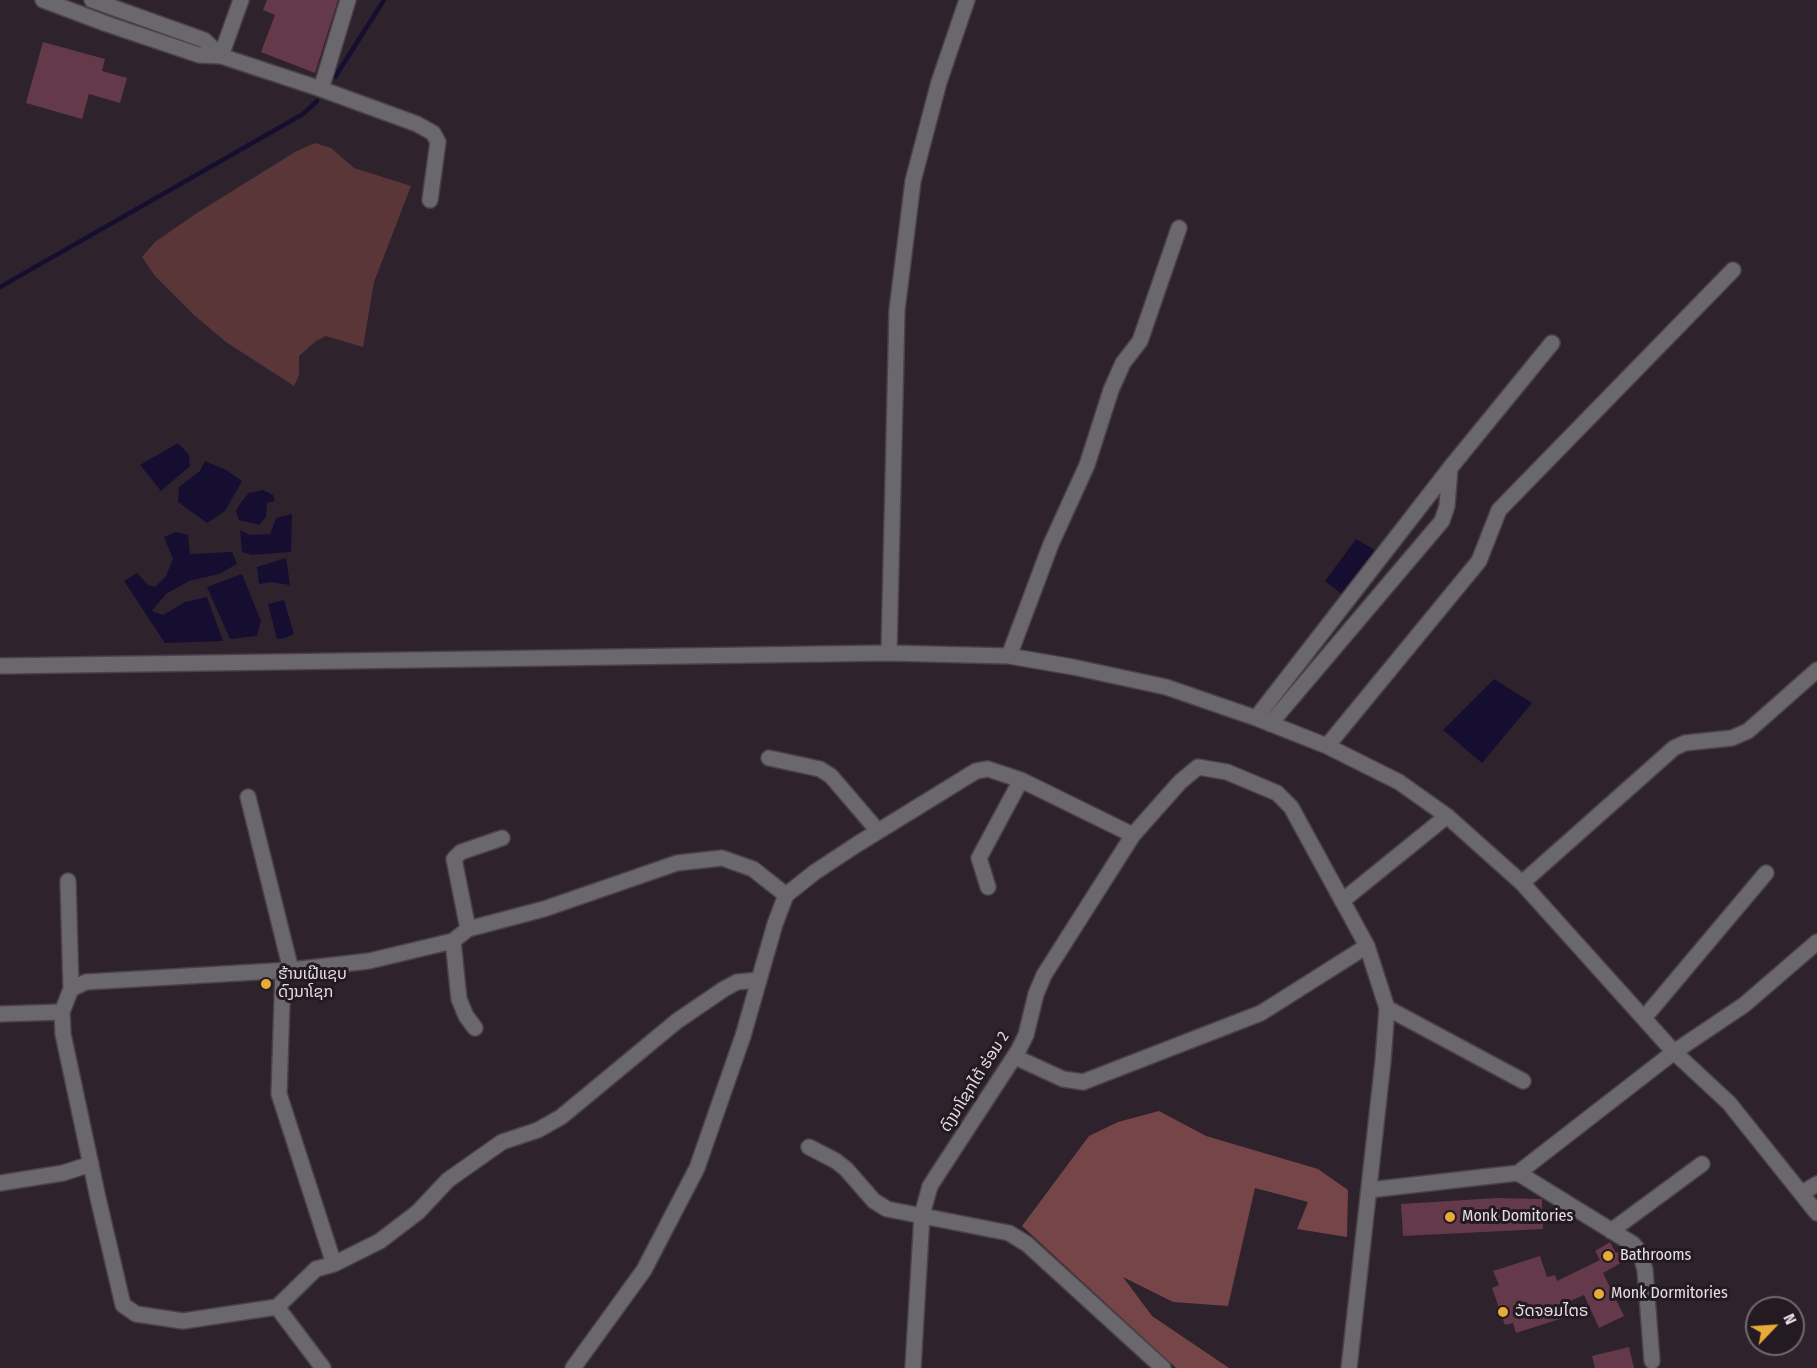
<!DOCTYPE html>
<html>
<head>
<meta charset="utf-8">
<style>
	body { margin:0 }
	#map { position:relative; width:1817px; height:1368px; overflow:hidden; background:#2e232c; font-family:"Fira Sans Condensed",sans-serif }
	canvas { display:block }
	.north { position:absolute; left:1745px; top:1296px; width:60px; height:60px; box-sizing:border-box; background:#241a22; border:2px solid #726870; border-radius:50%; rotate:65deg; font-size:16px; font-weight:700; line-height:24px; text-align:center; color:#e6dee4 }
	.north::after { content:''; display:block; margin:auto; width:21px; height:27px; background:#e8ab37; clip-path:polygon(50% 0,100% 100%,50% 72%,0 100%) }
</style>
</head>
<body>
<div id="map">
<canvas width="1817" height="1368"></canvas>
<div class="north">N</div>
</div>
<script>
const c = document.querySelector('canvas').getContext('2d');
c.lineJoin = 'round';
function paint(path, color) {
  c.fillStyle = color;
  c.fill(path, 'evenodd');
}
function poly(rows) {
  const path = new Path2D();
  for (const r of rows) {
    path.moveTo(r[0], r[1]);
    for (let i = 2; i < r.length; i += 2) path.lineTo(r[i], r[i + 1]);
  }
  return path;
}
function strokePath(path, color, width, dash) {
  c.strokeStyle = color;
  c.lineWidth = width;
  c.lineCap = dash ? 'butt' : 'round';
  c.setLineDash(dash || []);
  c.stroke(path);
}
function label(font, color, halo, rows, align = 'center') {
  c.font = font + ' "Fira Sans Condensed","Noto Sans Lao",sans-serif';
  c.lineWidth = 6;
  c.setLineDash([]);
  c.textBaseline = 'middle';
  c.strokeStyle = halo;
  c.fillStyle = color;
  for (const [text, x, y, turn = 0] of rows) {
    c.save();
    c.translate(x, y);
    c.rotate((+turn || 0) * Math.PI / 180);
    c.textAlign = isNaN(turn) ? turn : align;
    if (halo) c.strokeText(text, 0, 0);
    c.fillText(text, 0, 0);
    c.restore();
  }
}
paint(poly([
	[315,143,331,148,354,168,411,186,374,282,363,347,326,336,316,341,299,356,299,375,294,386,226,342,194,315,155,276,142,257,155,242,197,213,295,152]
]), '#5a3639');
paint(poly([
	[1159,1111,1206,1136,1318,1169,1348,1190,1347,1237,1297,1229,1308,1202,1255,1188,1228,1306,1173,1302,1123,1277,1152,1316,1229,1368,1176,1368,1022,1226,1089,1136,1118,1122]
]), '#754548');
paint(poly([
	[178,443,189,455,190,466,161,491,140,465],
	[205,461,226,470,242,481,225,511,207,523,178,502,179,487,200,471],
	[263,490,273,495,275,501,267,503,266,517,259,525,239,520,236,511,241,502,249,493],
	[292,514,291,552,252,555,242,552,240,530,250,535,270,534,276,518],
	[176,532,188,535,190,554,232,552,237,564,219,574,189,581,166,594,152,611,163,615,185,602,207,597,223,641,165,643,124,581,137,573,148,585,155,587,166,576,173,559,164,537],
	[1356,539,1377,551,1344,596,1325,581],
	[286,558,290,585,271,582,259,584,257,567],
	[242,574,261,621,257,636,230,639,207,587],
	[284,600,294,634,285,638,277,639,268,604],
	[1494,679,1532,703,1482,763,1443,730]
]), '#160e30');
strokePath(poly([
	[335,77,384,0],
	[0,287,303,114,317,101]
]), '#160e30', 4.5);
paint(poly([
	[267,0,338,0,315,73,261,52,275,15,263,10],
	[43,42,105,59,102,71,127,78,120,103,89,94,82,119,26,103],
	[1497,1198,1542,1199,1543,1229,1403,1236,1401,1204],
	[1610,1242,1616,1253,1623,1249,1631,1257,1603,1273,1624,1316,1599,1328,1584,1295,1559,1306,1563,1318,1516,1333,1513,1323,1505,1325,1492,1288,1499,1285,1493,1271,1540,1256,1547,1277,1555,1275,1557,1281,1600,1260,1595,1251],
	[1629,1347,1634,1368,1595,1368,1592,1356]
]), '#64394a');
const minor = poly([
	[43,0,107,24,199,55,221,56,321,89,417,124,433,133,438,142,430,200],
	[92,0,204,40,221,56],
	[221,56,241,0],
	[321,89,348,0],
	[889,653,897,310,913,181,939,82,967,0],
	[1009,656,1051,544,1087,465,1111,390,1123,363,1140,341,1179,228],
	[0,666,889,653,1009,656,1073,667,1166,687,1256,718,1327,746,1399,782,1447,816,1522,883,1674,1052,1729,1103,1817,1213],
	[1256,718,1450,468,1552,343],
	[1270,724,1442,521,1447,506,1450,468],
	[1327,746,1479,561,1499,510,1733,270],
	[769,758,820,769,831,776,878,831],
	[248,797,291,970],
	[68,881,71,989],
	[1522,883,1674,748,1685,743,1732,738,1748,731,1817,670],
	[988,887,979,858,1021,780],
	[1342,901,1447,816],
	[468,929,454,859,461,852,502,838],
	[453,941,459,999,466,1016,475,1028],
	[283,971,279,1094,334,1264],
	[759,980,737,982,724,989,677,1021,561,1117,538,1130,502,1142,448,1180,418,1212,380,1241,334,1264,316,1269,277,1307,183,1321,136,1314,123,1305,98,1198,63,1034,62,1012,71,989,86,982,291,970,369,961,453,941,468,929,544,909,677,863,722,858,753,869,786,895],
	[1387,1008,1523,1081],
	[0,1014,62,1012],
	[1644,1018,1766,873],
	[1015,1057,1063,1079,1083,1082,1261,1013,1367,946],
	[809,1147,836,1161,846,1169,874,1201,887,1209,1009,1233,1027,1244,1163,1368],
	[1518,1173,1633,1244,1640,1252,1645,1270,1652,1361],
	[0,1183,63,1173,91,1164],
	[1369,1190,1518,1173,1674,1052,1744,1005,1817,942],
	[1802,1193,1817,1184],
	[1611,1231,1702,1164],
	[277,1307,323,1368],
	[573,1368,644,1270,697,1168,743,1036,775,924,786,895,815,872,856,845,976,771,988,769,1021,780,1133,835,1180,782,1198,767,1227,772,1277,793,1291,807,1367,946,1387,1008,1383,1061,1349,1368],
	[913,1368,922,1215,930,1186,1018,1051,1026,1035,1036,994,1044,975,1133,835]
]);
strokePath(minor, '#4b4149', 18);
strokePath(minor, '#6a676d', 15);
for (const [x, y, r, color] of [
	[266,984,6,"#e8ab37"],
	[1450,1217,6,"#e8ab37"],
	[1608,1256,6,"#e8ab37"],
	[1599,1294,6,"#e8ab37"],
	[1503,1312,6,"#e8ab37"]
]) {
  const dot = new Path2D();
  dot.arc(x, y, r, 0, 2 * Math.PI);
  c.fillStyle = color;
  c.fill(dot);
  strokePath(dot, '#241a22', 2);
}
label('16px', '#e6dee4', '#241a22', [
	["ຮ້ານເຝີແຊບ",278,975],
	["ດົງນາໂຊກ",278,993],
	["Monk Domitories",1462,1217],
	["Bathrooms",1620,1256],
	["Monk Dormitories",1611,1294],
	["ວັດຈອມໄຕຣ",1515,1312]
], 'left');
label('16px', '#e6dee4', '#241a22', [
	["ດົງນາໂຊກໄຕ້ ຮ່ອມ 2",975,1082,-58]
]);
</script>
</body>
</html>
